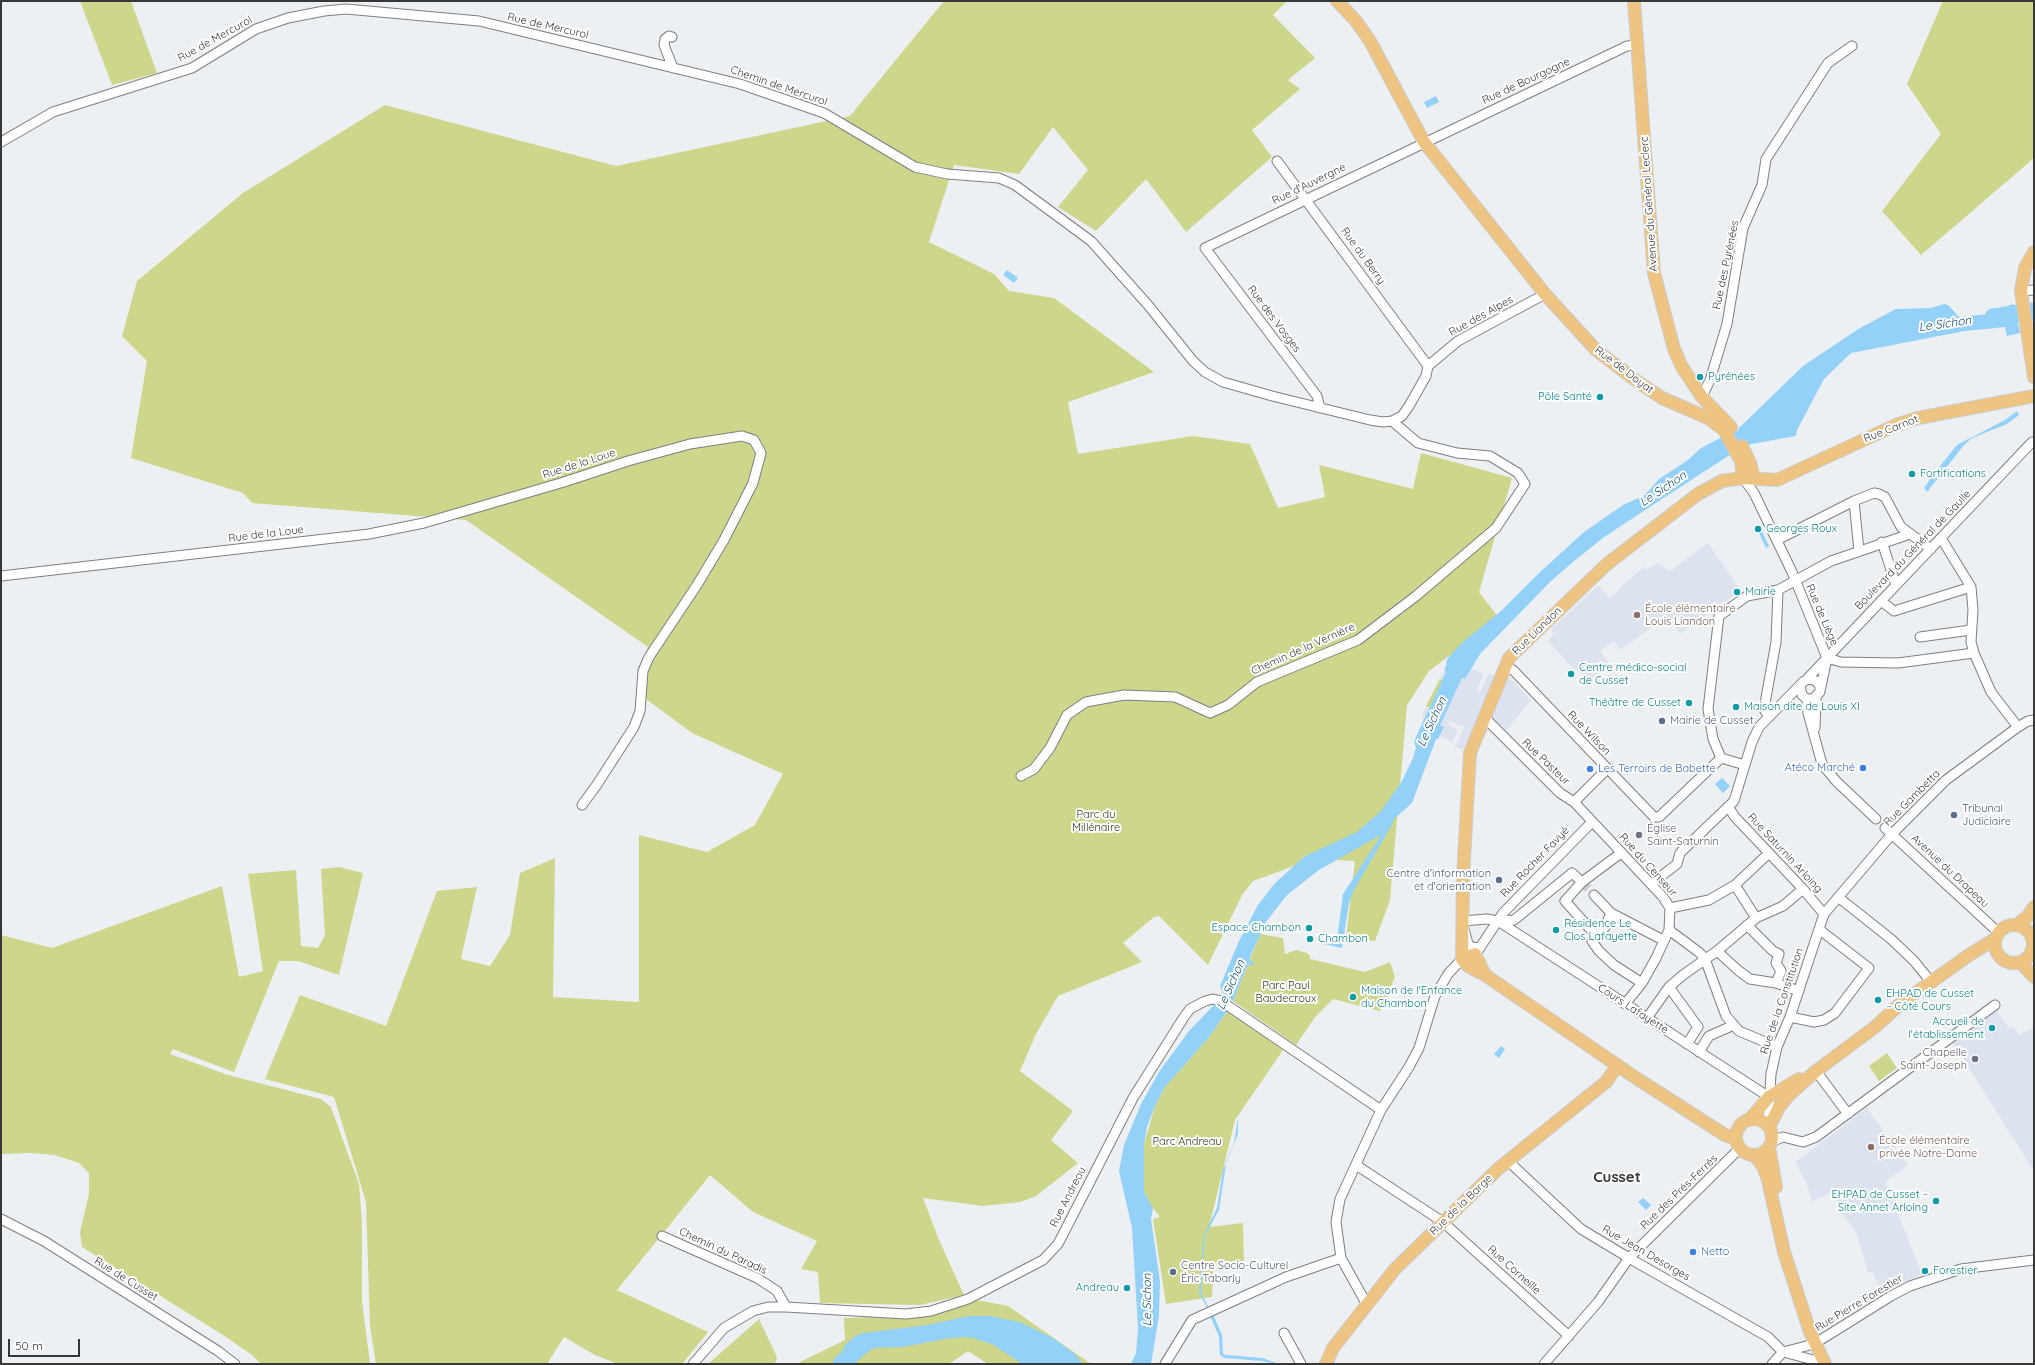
<!DOCTYPE html>
<html>
<head>
<meta charset="utf-8">
<style>
	body { margin:0 }
	#map { position:relative; width:2035px; height:1365px; overflow:hidden; background:#edf0f3; font-family:Quicksand,sans-serif }
	canvas { display:block }
	.frame { position:absolute; inset:0; border:2px solid #373839; pointer-events:none }
	.scale { position:absolute; left:8px; top:1339px; width:72px; height:18px; box-sizing:border-box; border:2px solid #373839; border-top:0; padding-left:5px; font-size:12px; line-height:14px; white-space:nowrap; color:#373839; -webkit-text-stroke:3px #fff; paint-order:stroke }
</style>
</head>
<body>
<div id="map">
<canvas width="2035" height="1365"></canvas>
<div class="frame"></div>
<div class="scale">50 m</div>
</div>
<script>
const c = document.querySelector('canvas').getContext('2d');
c.lineJoin = 'round';
function paint(path, color) {
  c.fillStyle = color;
  c.fill(path, 'evenodd');
}
function poly(rows) {
  const path = new Path2D();
  for (const r of rows) {
    if (r.length === 3) {
      path.moveTo(r[0] + r[2], r[1]);
      path.arc(r[0], r[1], r[2], 0, 2 * Math.PI);
      continue;
    }
    path.moveTo(r[0], r[1]);
    for (let i = 2; i < r.length; i += 2) path.lineTo(r[i], r[i + 1]);
  }
  return path;
}
function strokePath(path, color, width, dash) {
  c.strokeStyle = color;
  c.lineWidth = width;
  c.lineCap = dash ? 'butt' : 'round';
  c.setLineDash(dash || []);
  c.stroke(path);
}
function label(font, color, halo, rows, align = 'center') {
  c.font = font + ' Quicksand,sans-serif';
  c.lineWidth = 4;
  c.setLineDash([]);
  c.textBaseline = 'middle';
  c.strokeStyle = halo;
  c.fillStyle = color;
  for (const [text, x, y, turn = 0] of rows) {
    c.save();
    c.translate(x, y);
    c.rotate((+turn || 0) * Math.PI / 180);
    c.textAlign = isNaN(turn) ? turn : align;
    if (halo) c.strokeText(text, 0, 0);
    c.fillText(text, 0, 0);
    c.restore();
  }
}
paint(poly([
	[1708,543,1739,588,1733,592,1735,595,1681,633,1665,618,1620,650,1614,641,1600,651,1609,663,1588,684,1582,673,1573,668,1547,641,1553,635,1551,629,1598,585,1610,598,1644,566,1646,570,1657,563,1670,571],
	[1470,668,1484,674,1476,691,1480,692,1489,673,1496,678,1511,679,1531,700,1506,731,1501,725,1474,728,1463,750,1455,747,1464,727,1450,721,1448,725,1458,730,1452,742,1439,736,1443,727,1421,717,1444,670,1464,679],
	[1998,1010,1998,1013,2009,1028,2013,1026,2020,1035,2032,1027,2034,1028,2034,1171,1953,1043],
	[1867,1108,1908,1165,1885,1182,1922,1274,1893,1287,1883,1294,1872,1272,1868,1272,1856,1232,1845,1218,1833,1191,1812,1202,1806,1182,1795,1162]
]), '#dde3ee');
paint(poly([
	[80,1,131,1,157,73,112,85],
	[944,1,1287,1,1273,15,1315,58,1288,80,1300,89,1252,130,1272,157,1186,232,1146,179,1096,231,1058,207,1088,170,1053,127,1019,174,954,165,929,242,994,274,1009,291,1054,298,1154,372,1068,402,1078,454,1193,436,1250,444,1278,508,1325,497,1319,465,1413,489,1421,453,1512,478,1479,592,1499,618,1429,671,1407,705,1390,900,1375,941,1346,938,1355,861,1313,859,1253,881,1242,895,1208,965,1159,916,1154,917,1123,943,1142,962,1058,996,1036,1034,1020,1071,1073,1111,1051,1140,1078,1163,1036,1196,1020,1202,983,1206,923,1198,939,1240,964,1295,920,1305,820,1303,818,1272,801,1269,817,1241,753,1212,710,1175,617,1290,708,1332,682,1364,618,1364,595,1355,564,1337,547,1364,376,1364,370,1326,366,1202,334,1097,265,1079,300,995,386,1026,437,891,477,887,461,959,490,966,510,935,520,873,555,858,553,997,639,1002,639,835,707,852,755,825,783,774,692,733,638,693,638,668,648,647,466,520,252,503,243,493,131,458,147,361,122,336,137,281,243,193,385,105,616,166,850,116],
	[1943,1,2034,1,2034,158,1921,255,1882,211,1941,134,1907,84],
	[1440,679,1457,688,1445,714,1426,706],
	[339,867,363,873,339,975,298,961,279,961,234,1072,173,1049,170,1054,228,1075,321,1099,331,1107,359,1184,362,1222,362,1301,370,1364,261,1364,252,1355,223,1335,82,1247,80,1232,89,1194,89,1173,79,1163,54,1155,31,1153,1,1154,1,935,52,948,222,886,239,977,263,971,248,874,296,870,301,946,318,948,325,935,321,869],
	[1260,934,1283,938,1285,954,1296,950,1307,953,1310,956,1310,959,1365,972,1390,962,1395,977,1382,1008,1380,1011,1333,999,1315,1017,1296,1045,1233,1001],
	[1228,1010,1283,1050,1235,1120,1209,1227,1243,1223,1244,1263,1213,1270,1212,1297,1166,1304,1153,1219,1160,1217,1148,1201,1144,1192,1144,1144,1155,1106,1165,1087,1210,1036],
	[1887,1053,1897,1068,1879,1081,1869,1066],
	[977,1300,1008,1306,1091,1364,988,1364,968,1351,949,1364,800,1364,800,1362,845,1340,844,1318,931,1316],
	[759,1319,777,1357,775,1364,708,1364]
]), '#cdd68b');
paint(poly([
	[1436,96,1439,102,1427,108,1424,102],
	[1007,270,1018,278,1014,283,1003,275],
	[1944,304,1948,305,1959,317,2007,312,2007,306,2014,304,2020,333,2007,336,2005,327,1965,331,1851,353,1824,379,1797,430,1796,436,1746,445,1738,429,1803,366,1860,328,1896,309,1931,308],
	[2017,411,2019,415,2007,424,1972,438,1964,445,1927,492,1924,488,1933,475,1957,445,2005,420],
	[1722,437,1731,454,1604,537,1573,562,1550,582,1480,654,1465,679,1444,670,1457,648,1464,641,1501,611,1537,575,1584,532,1623,505,1645,495,1659,479,1688,460,1701,448],
	[1761,529,1769,546,1766,548,1758,531],
	[1424,718,1444,727,1438,739,1436,739,1412,803,1393,820,1394,821,1354,890,1349,903,1342,948,1324,944,1326,939,1337,940,1343,894,1380,837,1379,836,1319,870,1287,895,1266,922,1250,957,1250,959,1254,964,1252,966,1248,964,1233,1001,1223,993,1220,986,1223,979,1239,941,1258,905,1275,883,1305,856,1357,832,1381,811,1402,781,1413,758],
	[1722,778,1730,786,1723,793,1715,784],
	[1216,1003,1228,1010,1210,1036,1165,1087,1155,1106,1147,1127,1144,1144,1144,1192,1153,1208,1151,1219,1160,1281,1159,1316,1151,1364,1131,1364,1136,1353,1138,1328,1132,1228,1119,1171,1124,1145,1141,1104,1159,1072,1189,1031],
	[1501,1046,1505,1049,1499,1058,1494,1054],
	[1238,1118,1238,1134,1226,1164,1219,1210,1206,1234,1204,1244,1201,1293,1209,1308,1208,1309,1199,1293,1203,1242,1205,1233,1217,1208,1223,1170,1234,1143],
	[1643,1198,1651,1205,1646,1210,1638,1202],
	[1213,1314,1222,1335,1223,1354,1226,1355,1263,1358,1278,1364,1262,1361,1225,1358,1220,1355,1219,1336,1210,1316],
	[968,1316,990,1316,1020,1322,1053,1338,1075,1354,1083,1364,1022,1364,992,1344,969,1337,950,1338,903,1347,874,1348,852,1361,843,1347,855,1336,863,1333,927,1325]
]), '#93d1f8');
strokePath(poly([
	[1993,317,2034,311],
	[1718,452,1762,426],
	[1423,742,1454,675,1455,663,1463,654],
	[841,1364,866,1342]
]), '#93d1f8', 17);
strokePath(poly([
	[1582,882,1594,895]
]), '#c9cbce', 9, [9, 4.5]);
const minor = poly([
	[672,37,669,36,665,39,664,45,673,68],
	[1,142,53,112,192,68,256,29,288,18,324,11,346,9,479,21,740,84,824,113,915,167,947,174,999,178,1015,185,1091,241,1148,305,1193,361,1205,372,1223,382,1272,396,1370,420,1383,422,1392,421,1402,416,1409,406,1426,376,1428,366,1458,341,1545,294],
	[1277,161,1428,366],
	[2021,291,2034,290],
	[1702,397,1710,380,1727,324,1743,228,1762,185,1766,159,1828,63,1852,46],
	[1320,408,1317,396,1205,248,1627,46,1638,45],
	[1743,478,1754,493,1792,572,1827,658,1820,691],
	[1854,501,1859,551],
	[1941,538,1971,587,1973,610,1971,642,1974,653,1991,692,2018,727],
	[1777,540,1854,501,1874,493,1879,494,1885,497,1901,527,1931,549],
	[1882,542,1896,585],
	[1,576,369,534,424,523,564,482,628,461,690,444,742,436,754,440,761,453,753,483,724,540,697,585,649,657,643,671,640,711,634,727,596,786,582,805],
	[1881,601,1894,611,1971,587],
	[1920,637,1971,630],
	[1827,658,1841,662,1898,663,1974,653],
	[1505,668,1513,670,1654,817,1659,817,1721,758],
	[1807,679,2032,442,2034,442],
	[1807,699,1808,713,1822,764,1836,781,1876,819],
	[1769,717,1764,709,1776,642,1778,590],
	[1485,718,1560,793,1574,802,1663,897,1670,908,1669,930,1656,958,1642,983,1625,1004],
	[1815,728,1816,697],
	[1721,758,1713,739,1708,709,1719,616,1747,596,1778,590,1831,561,1910,534],
	[1721,758,1745,765],
	[1021,776,1034,769,1050,748,1067,715,1086,702,1124,695,1175,697,1210,713,1228,705,1257,682,1358,640,1416,596,1496,528,1525,484,1518,473,1490,456,1457,453,1418,443,1392,421],
	[1574,802,1607,769],
	[1729,808,1735,817,1803,889,1824,914],
	[1885,828,1999,933],
	[1582,882,1565,901,1592,931],
	[1651,884,1677,864,1680,853,1734,801,1752,742,1759,727,1804,681,1810,679,1816,681,1820,686,1820,692,1813,699,1807,699,1802,695,1800,686],
	[1735,885,1756,918],
	[1594,895,1611,913,1663,940],
	[1838,897,1891,939,1914,961,1932,983],
	[1670,908,1709,900,1735,885,1768,854],
	[1611,913,1605,927,1592,941,1599,951,1614,965,1642,983],
	[1498,921,1769,1097],
	[1747,925,1773,951,1779,954,1776,963,1781,971,1776,983],
	[1669,930,1700,953,1705,959,1726,1016,1739,1031,1777,1047],
	[2033,945,2034,946],
	[1479,948,1472,947,1468,944,1462,921,1487,919,1498,921,1514,920,1572,873,1582,882,1621,853],
	[1717,951,1739,971,1750,979,1776,983,1799,991],
	[1477,952,1503,913,1592,822],
	[1669,987,1698,1027,1687,1044],
	[1790,1017,1814,1022,1824,1020,1835,1013,1869,968,1820,930],
	[1647,1018,1669,987,1683,975,1717,951,1756,918,1783,906,1803,889],
	[1699,1052,1709,1036,1734,1025],
	[1816,1071,1848,1114],
	[1768,1126,1771,1074,1777,1047,1790,1017,1824,914,1892,834,1946,780,2018,727,2028,721,2034,720],
	[1771,1142,1783,1137,1803,1142,1816,1137,1995,1005],
	[1507,1160,1581,1229,1634,1261,1768,1337,1783,1352],
	[1356,1165,1443,1222,1569,1336],
	[1,1219,44,1241,218,1351,235,1364],
	[662,1236,757,1278,777,1291,786,1307],
	[1366,1303,1341,1258,1336,1222,1340,1199,1381,1110,1409,1067,1419,1048,1435,996,1448,974,1462,959],
	[1284,1333,1301,1364],
	[1787,1353,1825,1363],
	[693,1364,724,1328,753,1311,768,1307,786,1307,906,1314,931,1311,968,1299,1043,1260,1058,1244,1133,1098,1184,1017,1190,1009,1205,1001,1213,999,1221,1001,1381,1110],
	[1165,1364,1192,1320,1286,1277,1341,1258],
	[1544,1364,1598,1302,1629,1258,1740,1148],
	[1772,1364,1783,1352,1814,1344,1891,1296,1910,1286,1961,1269,2034,1260]
]);
const major = poly([
	[1337,1,1356,21,1370,41,1424,142,1545,294,1596,350,1638,382,1662,398,1708,418,1724,430,1741,461,1743,478],
	[1634,1,1654,273,1674,349,1682,367,1702,397,1731,427],
	[2034,252,2025,268,2021,291,2034,377],
	[1742,446,1750,463,1754,478],
	[2017,925,2028,916,2034,907],
	[2014,944,19],
	[1462,959,1475,954,1485,975],
	[2020,962,2034,977],
	[1754,1137,18],
	[1749,1120,1769,1097,1799,1079],
	[1769,1127,1779,1107,1789,1095,1816,1071,1875,1027,1899,1005,1969,955,1995,939],
	[1736,1139,1725,1135,1636,1078,1485,975,1468,966,1462,959,1463,877,1470,753,1509,658,1607,564,1698,494,1722,481,1743,478,1777,480,1896,425,1918,418,2034,396],
	[1769,1147,1776,1187],
	[1754,1155,1763,1166,1768,1180,1784,1252,1810,1332,1825,1364],
	[1326,1364,1333,1348,1395,1269,1498,1169,1606,1082,1617,1066]
]);
strokePath(minor, '#7e7f83', 11);
strokePath(major, '#cbcbcc', 14);
strokePath(minor, '#fff', 9);
strokePath(major, '#eec482', 12);
for (const [x, y, r, color] of [
	[1700,377,4,"#0f9aa8"],
	[1600,397,4,"#0f9aa8"],
	[1912,474,4,"#0f9aa8"],
	[1758,529,4,"#0f9aa8"],
	[1737,592,4,"#0f9aa8"],
	[1637,615,4,"#8d6e63"],
	[1571,674,4,"#0f9aa8"],
	[1689,703,4,"#0f9aa8"],
	[1736,707,4,"#0f9aa8"],
	[1662,721,4,"#5c6f8a"],
	[1863,768,4,"#3f7fe0"],
	[1590,769,4,"#3f7fe0"],
	[1954,815,4,"#5c6f8a"],
	[1639,835,4,"#6b7280"],
	[1499,880,4,"#5c6f8a"],
	[1309,928,4,"#0f9aa8"],
	[1556,930,4,"#0f9aa8"],
	[1310,939,4,"#0f9aa8"],
	[1353,997,4,"#0f9aa8"],
	[1878,1000,4,"#0f9aa8"],
	[1992,1028,4,"#0f9aa8"],
	[1975,1059,4,"#6b7280"],
	[1871,1147,4,"#8d6e63"],
	[1936,1201,4,"#0f9aa8"],
	[1693,1252,4,"#3f7fe0"],
	[1925,1271,4,"#0f9aa8"],
	[1173,1272,4,"#5c6f8a"],
	[1127,1288,4,"#0f9aa8"]
]) {
  const dot = new Path2D();
  dot.arc(x, y, r, 0, 2 * Math.PI);
  c.fillStyle = color;
  c.fill(dot);
  strokePath(dot, '#fff', 1.5);
}
label('11px', '#373839', '#fff', [
	["Rue de Mercurol",548,26,13],
	["Rue de Mercurol",215,39,-29],
	["Rue de Bourgogne",1526,81,-25],
	["Chemin de Mercurol",779,86,19],
	["Rue d'Auvergne",1309,184,-26],
	["Avenue du Général Leclerc",1649,204,-94],
	["Rue du Berry",1363,256,54],
	["Rue des Pyrénées",1726,265,-78],
	["Rue des Alpes",1481,316,-29],
	["Rue des Vosges",1274,319,53],
	["Rue de Doyat",1624,370,37],
	["Rue Carnot",1891,429,-21],
	["Rue de la Loue",579,464,-18],
	["Rue de la Loue",266,534,-7],
	["Boulevard du Général de Gaulle",1913,550,-46],
	["Rue de Liège",1822,615,67],
	["Rue Liandon",1537,631,-44],
	["Chemin de la Vernière",1303,649,-24],
	["Rue Wilson",1589,733,46],
	["Rue Pasteur",1546,762,44],
	["Rue Gambetta",1912,798,-45],
	["Rue Saturnin Arloing",1785,853,47],
	["Rue Rocher Favyé",1535,862,-46],
	["Rue du Censeur",1648,865,48],
	["Avenue du Drapeau",1950,871,43],
	["Rue de la Constitution",1782,1001,-71],
	["Cours Lafayette",1633,1009,33],
	["Rue des Prés-Ferrés",1679,1192,-44],
	["Rue Andreau",1068,1197,-63],
	["Rue de la Barge",1461,1205,-44],
	["Chemin du Paradis",723,1251,25],
	["Rue Jean Desorges",1646,1253,30],
	["Rue Corneille",1514,1270,42],
	["Rue de Cusset",126,1279,32],
	["Rue Pierre Forestier",1859,1303,-31]
]);
label('11px', '#0d838f', '#fff', [
	["Pyrénées",1708,377],
	["Pôle Santé",1592,397,"right"],
	["Fortifications",1920,474],
	["Georges Roux",1766,529],
	["Mairie",1745,592],
	["Centre médico-social",1579,668],
	["de Cusset",1579,681],
	["Théâtre de Cusset",1681,703,"right"],
	["Maison dite de Louis XI",1744,707],
	["Résidence Le",1564,924],
	["Clos Lafayette",1564,937],
	["Espace Chambon",1301,928,"right"],
	["Chambon",1318,939],
	["Maison de l'Enfance",1361,991],
	["du Chambon",1361,1004],
	["EHPAD de Cusset",1886,994],
	["– Côté Cours",1886,1007],
	["Accueil de",1984,1022,"right"],
	["l'établissement",1984,1035,"right"],
	["EHPAD de Cusset –",1928,1195,"right"],
	["Site Annet Arloing",1928,1208,"right"],
	["Forestier",1933,1271],
	["Andreau",1119,1288,"right"]
], 'left');
label('11px', '#785e54', '#fff', [
	["École élémentaire",1645,609],
	["Louis Liandon",1645,622],
	["École élémentaire",1879,1141],
	["privée Notre-Dame",1879,1154]
], 'left');
label('11px', '#4e5e75', '#fff', [
	["Mairie de Cusset",1670,721],
	["Tribunal",1962,809],
	["Judiciaire",1962,822],
	["Centre d'information",1491,874,"right"],
	["et d'orientation",1491,887,"right"],
	["Centre Socio-Culturel",1181,1266],
	["Éric Tabarly",1181,1279]
], 'left');
label('11px', '#366cbe', '#fff', [
	["Atéco Marché",1855,768,"right"],
	["Les Terroirs de Babette",1598,769],
	["Netto",1701,1252]
], 'left');
label('11px', '#333613', '#fff', [
	["Parc du",1096,815],
	["Millénaire",1096,828],
	["Parc Paul",1286,986],
	["Baudecroux",1286,999],
	["Parc Andreau",1187,1142]
]);
label('11px', '#5b616d', '#fff', [
	["Église",1647,829],
	["Saint-Saturnin",1647,842],
	["Chapelle",1967,1053,"right"],
	["Saint-Joseph",1967,1066,"right"]
], 'left');
label('italic 12px', '#104f6f', '#fff', [
	["Le Sichon",1945,324,-8],
	["Le Sichon",1663,489,-34],
	["Le Sichon",1432,722,-65],
	["Le Sichon",1231,985,-66],
	["Le Sichon",1147,1300,-90]
]);
label('bold 15px', '#373839', '#fff', [
	["Cusset",1617,1177]
]);
</script>
</body>
</html>
